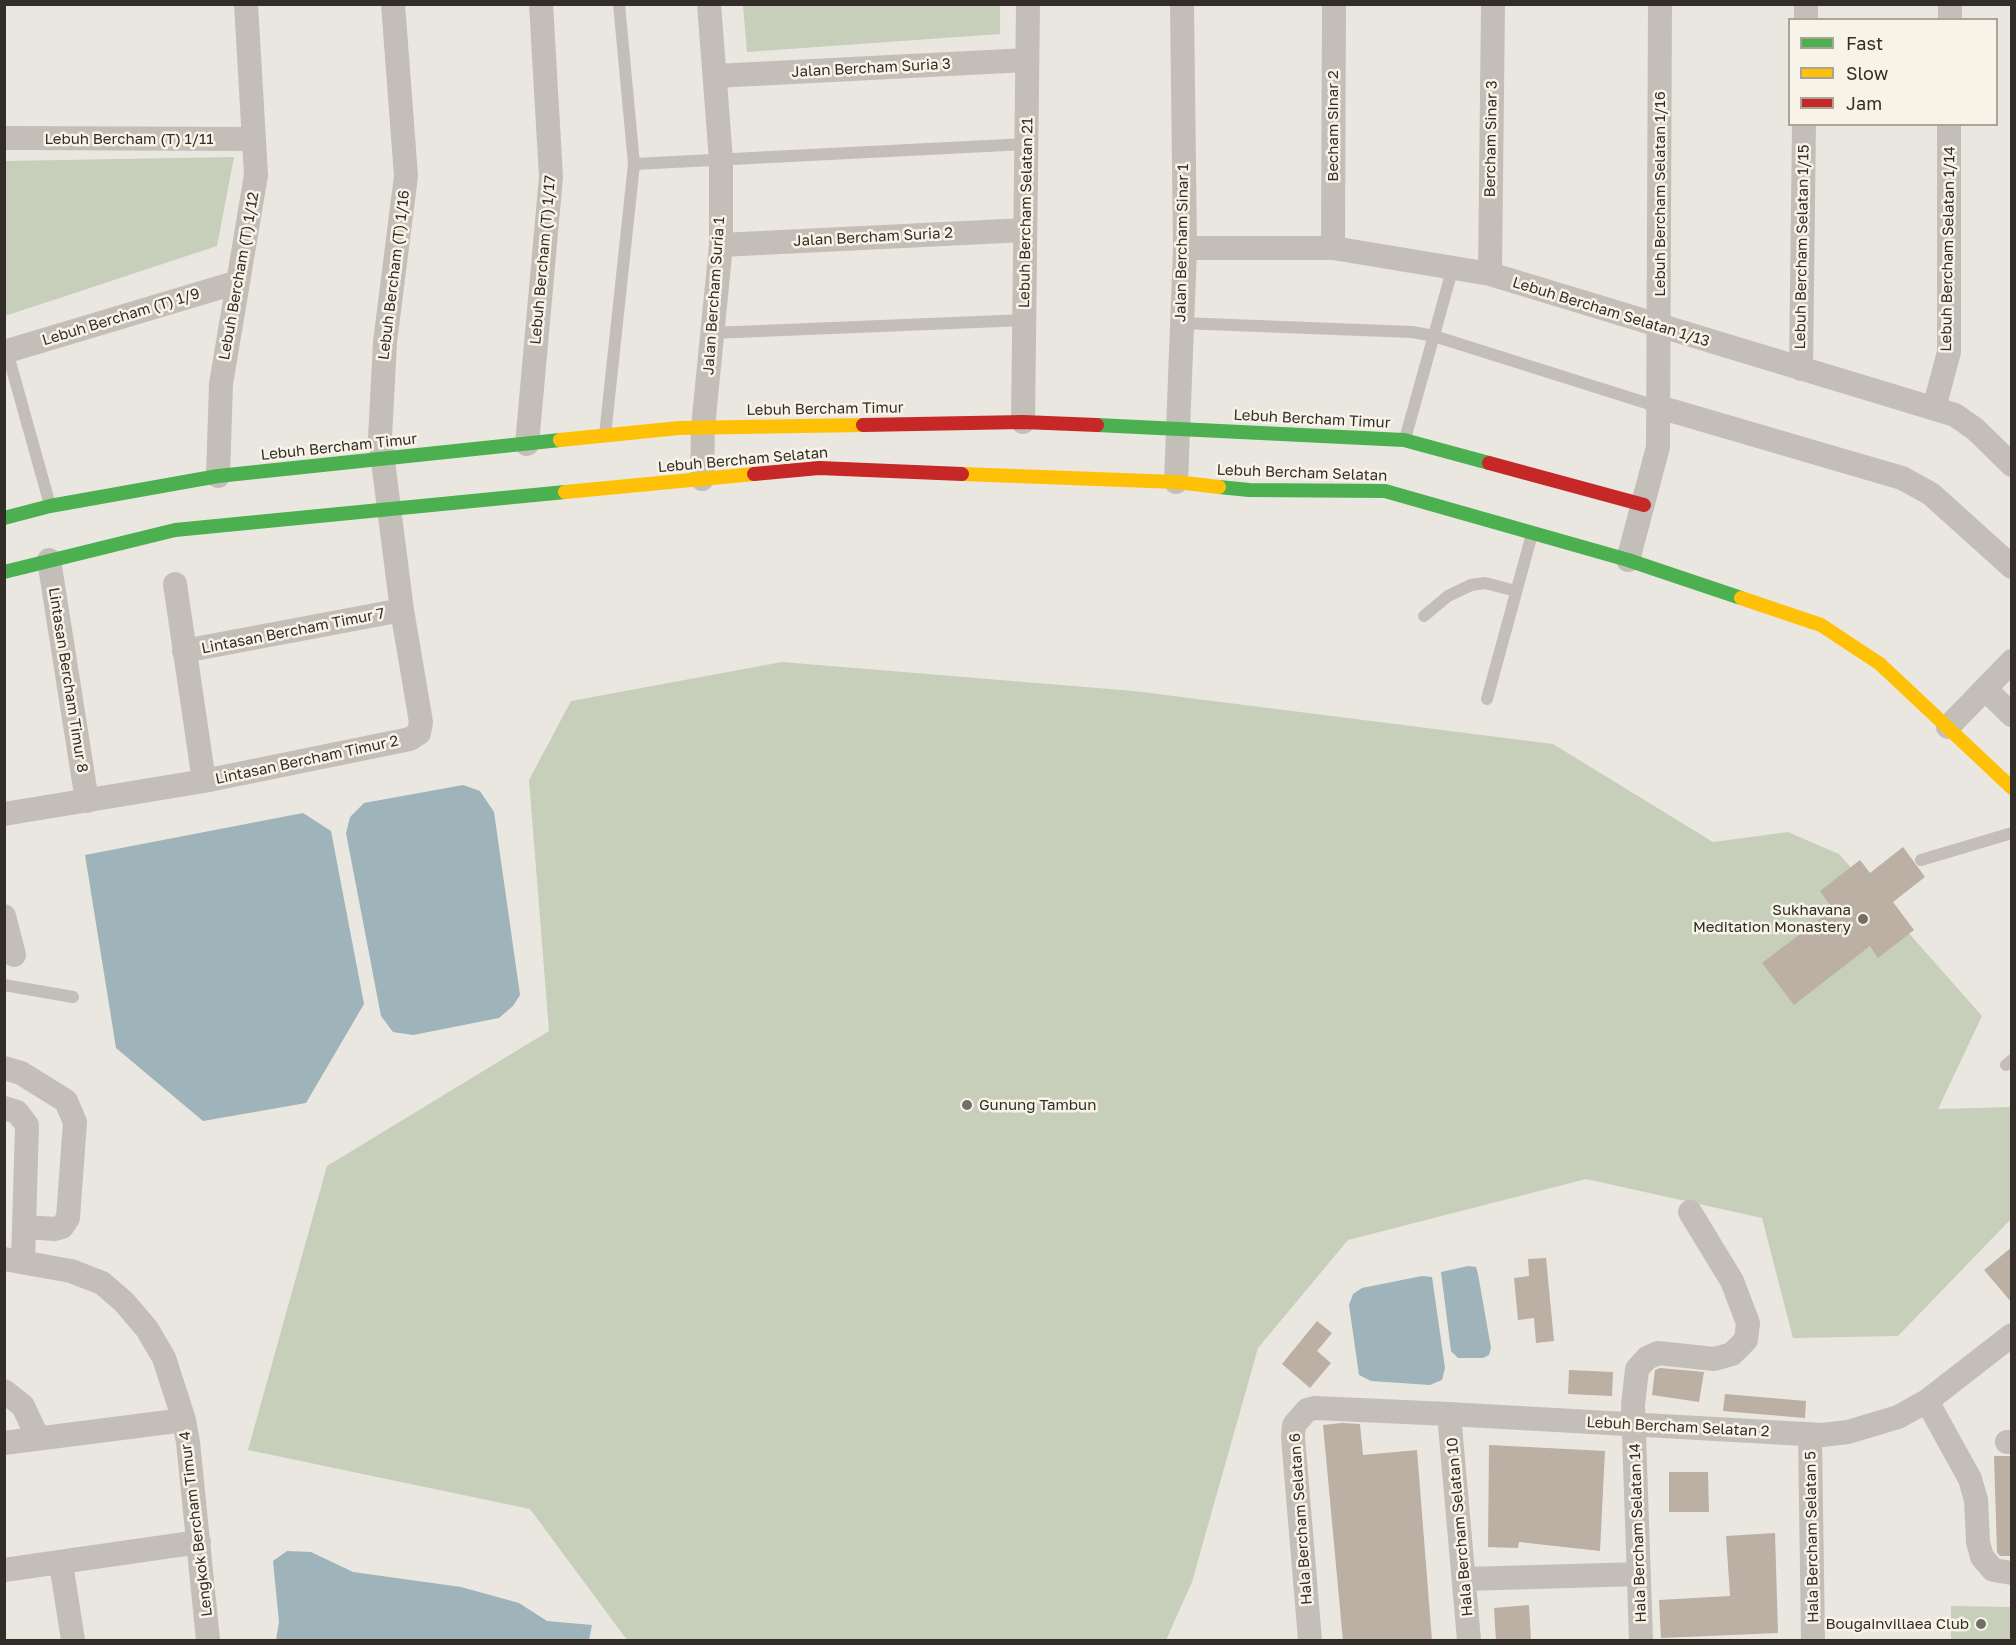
<!DOCTYPE html>
<html>
<head>
<meta charset="utf-8">
<style>
	body { margin:0 }
	#map { position:relative; width:2016px; height:1645px; overflow:hidden; background:#eae7e0; font-family:"Golos Text",sans-serif }
	canvas { display:block }
	.frame { position:absolute; inset:0; border:6px solid #332d27; pointer-events:none }
	.legend { position:absolute; left:1788px; top:18px; width:210px; height:108px; box-sizing:border-box; background:#f7f3e6; border:2px solid #a9a49a; margin:0; padding:8px 10px; list-style:none; font-size:18px; color:#332d27 }
	.legend li { display:flex; align-items:center; gap:12px; height:30px }
	.legend b { width:30px; border:2px solid #a9a49a }
</style>
</head>
<body>
<div id="map">
<canvas width="2016" height="1645"></canvas>
<div class="frame"></div>
<ul class="legend">
<li><b style="height:8px;background:#4caf50"></b>Fast</li>
<li><b style="height:8px;background:#ffc107"></b>Slow</li>
<li><b style="height:8px;background:#c62828"></b>Jam</li>
</ul>
</div>
<script>
const c = document.querySelector('canvas').getContext('2d');
c.lineJoin = 'round';
function paint(path, color) {
  c.fillStyle = color;
  c.fill(path, 'evenodd');
}
function poly(rows) {
  const path = new Path2D();
  for (const r of rows) {
    path.moveTo(r[0], r[1]);
    for (let i = 2; i < r.length; i += 2) path.lineTo(r[i], r[i + 1]);
  }
  return path;
}
function strokePath(path, color, width, dash) {
  c.strokeStyle = color;
  c.lineWidth = width;
  c.lineCap = dash ? 'butt' : 'round';
  c.setLineDash(dash || []);
  c.stroke(path);
}
function label(font, color, halo, rows, align = 'center') {
  c.font = font + ' "Golos Text",sans-serif';
  c.lineWidth = 5;
  c.setLineDash([]);
  c.textBaseline = 'middle';
  c.strokeStyle = halo;
  c.fillStyle = color;
  for (const [text, x, y, turn = 0] of rows) {
    c.save();
    c.translate(x, y);
    c.rotate((+turn || 0) * Math.PI / 180);
    c.textAlign = isNaN(turn) ? turn : align;
    if (halo) c.strokeText(text, 0, 0);
    c.fillText(text, 0, 0);
    c.restore();
  }
}
paint(poly([
	[743,5,1000,5,1000,34,747,52],
	[234,157,217,246,5,316,5,161],
	[782,662,1134,691,1553,744,1713,842,1788,832,1839,854,1982,1016,1938,1109,2011,1107,2011,1219,1898,1336,1793,1338,1762,1218,1586,1179,1348,1240,1258,1348,1192,1582,1166,1640,627,1640,530,1509,248,1450,327,1166,549,1031,529,780,571,701],
	[1951,1606,2011,1607,2011,1640,1951,1640]
]), '#c7cfbb');
paint(poly([
	[463,785,480,791,494,812,520,995,513,1006,499,1018,413,1035,393,1032,381,1016,346,833,350,817,364,803],
	[303,813,331,831,364,1004,306,1103,203,1121,116,1048,85,855],
	[1468,1266,1476,1267,1478,1274,1491,1348,1489,1355,1483,1358,1458,1358,1451,1351,1441,1272],
	[1422,1276,1432,1277,1445,1368,1442,1380,1430,1385,1371,1381,1359,1375,1349,1305,1353,1294,1362,1288],
	[287,1551,311,1552,353,1572,461,1587,519,1603,547,1621,592,1625,589,1640,276,1640,279,1622,273,1561]
]), '#9eb3ba');
paint(poly([
	[1903,847,1925,877,1893,902,1914,930,1878,958,1870,946,1794,1005,1762,963,1833,909,1820,891,1860,860,1870,873],
	[2012,1247,2012,1303,1984,1270],
	[1546,1258,1554,1341,1536,1343,1534,1318,1518,1320,1514,1278,1529,1276,1528,1259],
	[1317,1321,1332,1333,1317,1351,1331,1363,1310,1388,1282,1364],
	[1660,1368,1704,1372,1699,1402,1652,1395,1655,1370],
	[1569,1370,1613,1372,1612,1396,1568,1394],
	[1725,1394,1806,1401,1805,1418,1723,1411],
	[1342,1423,1360,1424,1363,1455,1417,1450,1432,1641,1343,1641,1323,1425],
	[1489,1445,1605,1451,1600,1551,1519,1542,1518,1548,1488,1547],
	[1994,1456,2012,1456,2012,1556,2000,1556,1997,1552],
	[1669,1472,1708,1472,1709,1512,1669,1512],
	[1775,1533,1778,1633,1661,1638,1659,1600,1730,1596,1726,1536],
	[1529,1605,1531,1641,1496,1641,1494,1608]
]), '#bcafa3');
strokePath(poly([
	[634,164,1026,144],
	[1181,323,1412,332,1434,336,1659,407],
	[712,333,1025,320],
	[7,351,50,505],
	[605,435,634,164,619,4],
	[1405,439,1453,267],
	[1424,616,1448,596,1471,585,1485,583,1516,591],
	[1487,699,1532,534],
	[1921,860,2012,833],
	[4,985,73,997],
	[2006,1065,2012,1060]
]), '#c3bfb8', 12);
strokePath(poly([
	[1806,20,1806,4],
	[1950,20,1950,4],
	[715,76,1027,60],
	[4,138,253,139],
	[721,245,1025,230],
	[1185,248,1333,248,1490,274,1955,415,1975,429,2012,465],
	[1333,248,1334,4],
	[1490,274,1493,4],
	[4,352,238,282],
	[1801,369,1804,124],
	[1659,407,1902,478,1931,494,2012,567],
	[1934,408,1949,352,1949,124],
	[1023,422,1028,4],
	[527,444,551,177,541,4],
	[218,476,221,384,256,175,246,4],
	[702,479,703,427,721,245,721,160,709,4],
	[1176,482,1185,248,1182,4],
	[49,560,87,801],
	[1628,560,1658,447,1660,4],
	[175,584,204,781],
	[184,651,402,610],
	[1985,689,2012,715],
	[1948,727,2012,661],
	[4,814,204,781,410,739,419,733,421,722,402,610,380,438,385,342,406,176,393,4],
	[4,916,14,955],
	[4,1068,21,1073,66,1101,75,1122,68,1218,62,1227,55,1229,25,1227],
	[4,1108,17,1112,27,1125,23,1262],
	[4,1259,71,1271,102,1283,124,1302,147,1329,164,1358,184,1420,188,1442,208,1640],
	[4,1391,23,1406,38,1438],
	[1927,1401,1970,1479,1976,1500,1978,1542,1982,1557,1993,1570,2012,1573],
	[1449,1414,1469,1640],
	[1810,1434,1813,1640],
	[2007,1442,2012,1442],
	[4,1443,184,1420],
	[61,1564,73,1640],
	[4,1570,199,1542],
	[1465,1579,1639,1574],
	[1310,1640,1293,1437,1294,1425,1307,1410,1315,1408,1449,1414,1822,1435,1848,1432,1898,1417,1927,1401,2012,1335],
	[1641,1640,1633,1405,1637,1369,1647,1358,1658,1353,1714,1359,1732,1354,1746,1340,1748,1323,1732,1281,1690,1212]
]), '#c3bfb8', 24);
strokePath(poly([
	[1097,425,1404,440,1489,463],
	[1219,487,1249,490,1385,491,1628,560,1741,598],
	[4,518,50,506,218,476,560,440],
	[4,572,175,530,565,492]
]), '#4caf50', 14);
strokePath(poly([
	[560,440,679,428,863,425],
	[962,474,1176,482,1219,487],
	[565,492,754,474],
	[1741,598,1821,625,1880,664,2012,788]
]), '#ffc107', 14);
strokePath(poly([
	[863,425,1023,422,1097,425],
	[1489,463,1644,505],
	[754,474,819,468,962,474]
]), '#c62828', 14);
for (const [x, y, r, color] of [
	[1863,919,6,"#736e68"],
	[967,1105,6,"#736e68"],
	[1981,1624,6,"#736e68"]
]) {
  const dot = new Path2D();
  dot.arc(x, y, r, 0, 2 * Math.PI);
  c.fillStyle = color;
  c.fill(dot);
  strokePath(dot, '#f7f3e6', 2);
}
label('15px', '#332d27', '#f7f3e6', [
	["Jalan Bercham Suria 3",871,68,-3],
	["Becham Sinar 2",1333,126,-90],
	["Lebuh Bercham (T) 1/11",129,139],
	["Bercham Sinar 3",1491,139,-89],
	["Lebuh Bercham Selatan 1/16",1660,194,-90],
	["Lebuh Bercham Selatan 21",1026,213,-89],
	["Jalan Bercham Suria 2",873,237,-3],
	["Jalan Bercham Sinar 1",1182,243,-89],
	["Lebuh Bercham Selatan 1/15",1802,247,-89],
	["Lebuh Bercham Selatan 1/14",1948,249,-89],
	["Lebuh Bercham (T) 1/17",543,260,-85],
	["Lebuh Bercham (T) 1/16",394,275,-83],
	["Lebuh Bercham (T) 1/12",239,276,-80],
	["Jalan Bercham Suria 1",714,296,-86],
	["Lebuh Bercham Selatan 1/13",1611,312,17],
	["Lebuh Bercham (T) 1/9",121,317,-17],
	["Lebuh Bercham Timur",825,409,-1],
	["Lebuh Bercham Timur",1312,419,3],
	["Lebuh Bercham Timur",339,447,-6],
	["Lebuh Bercham Selatan",743,460,-5],
	["Lebuh Bercham Selatan",1302,473,2],
	["Lintasan Bercham Timur 7",293,631,-11],
	["Lintasan Bercham Timur 8",68,680,81],
	["Lintasan Bercham Timur 2",307,760,-12],
	["Lebuh Bercham Selatan 2",1678,1427,3],
	["Hala Bercham Selatan 6",1301,1519,-94],
	["Lengkok Bercham Timur 4",196,1524,-97],
	["Hala Bercham Selatan 10",1460,1527,-95],
	["Hala Bercham Selatan 14",1638,1533,-92],
	["Hala Bercham Selatan 5",1812,1537,-91]
]);
label('15px', '#332d27', '#f7f3e6', [
	["Sukhavana",1851,910],
	["Meditation Monastery",1851,927],
	["Gunung Tambun",979,1105,"left"],
	["Bougainvillaea Club",1969,1624]
], 'right');
</script>
</body>
</html>
